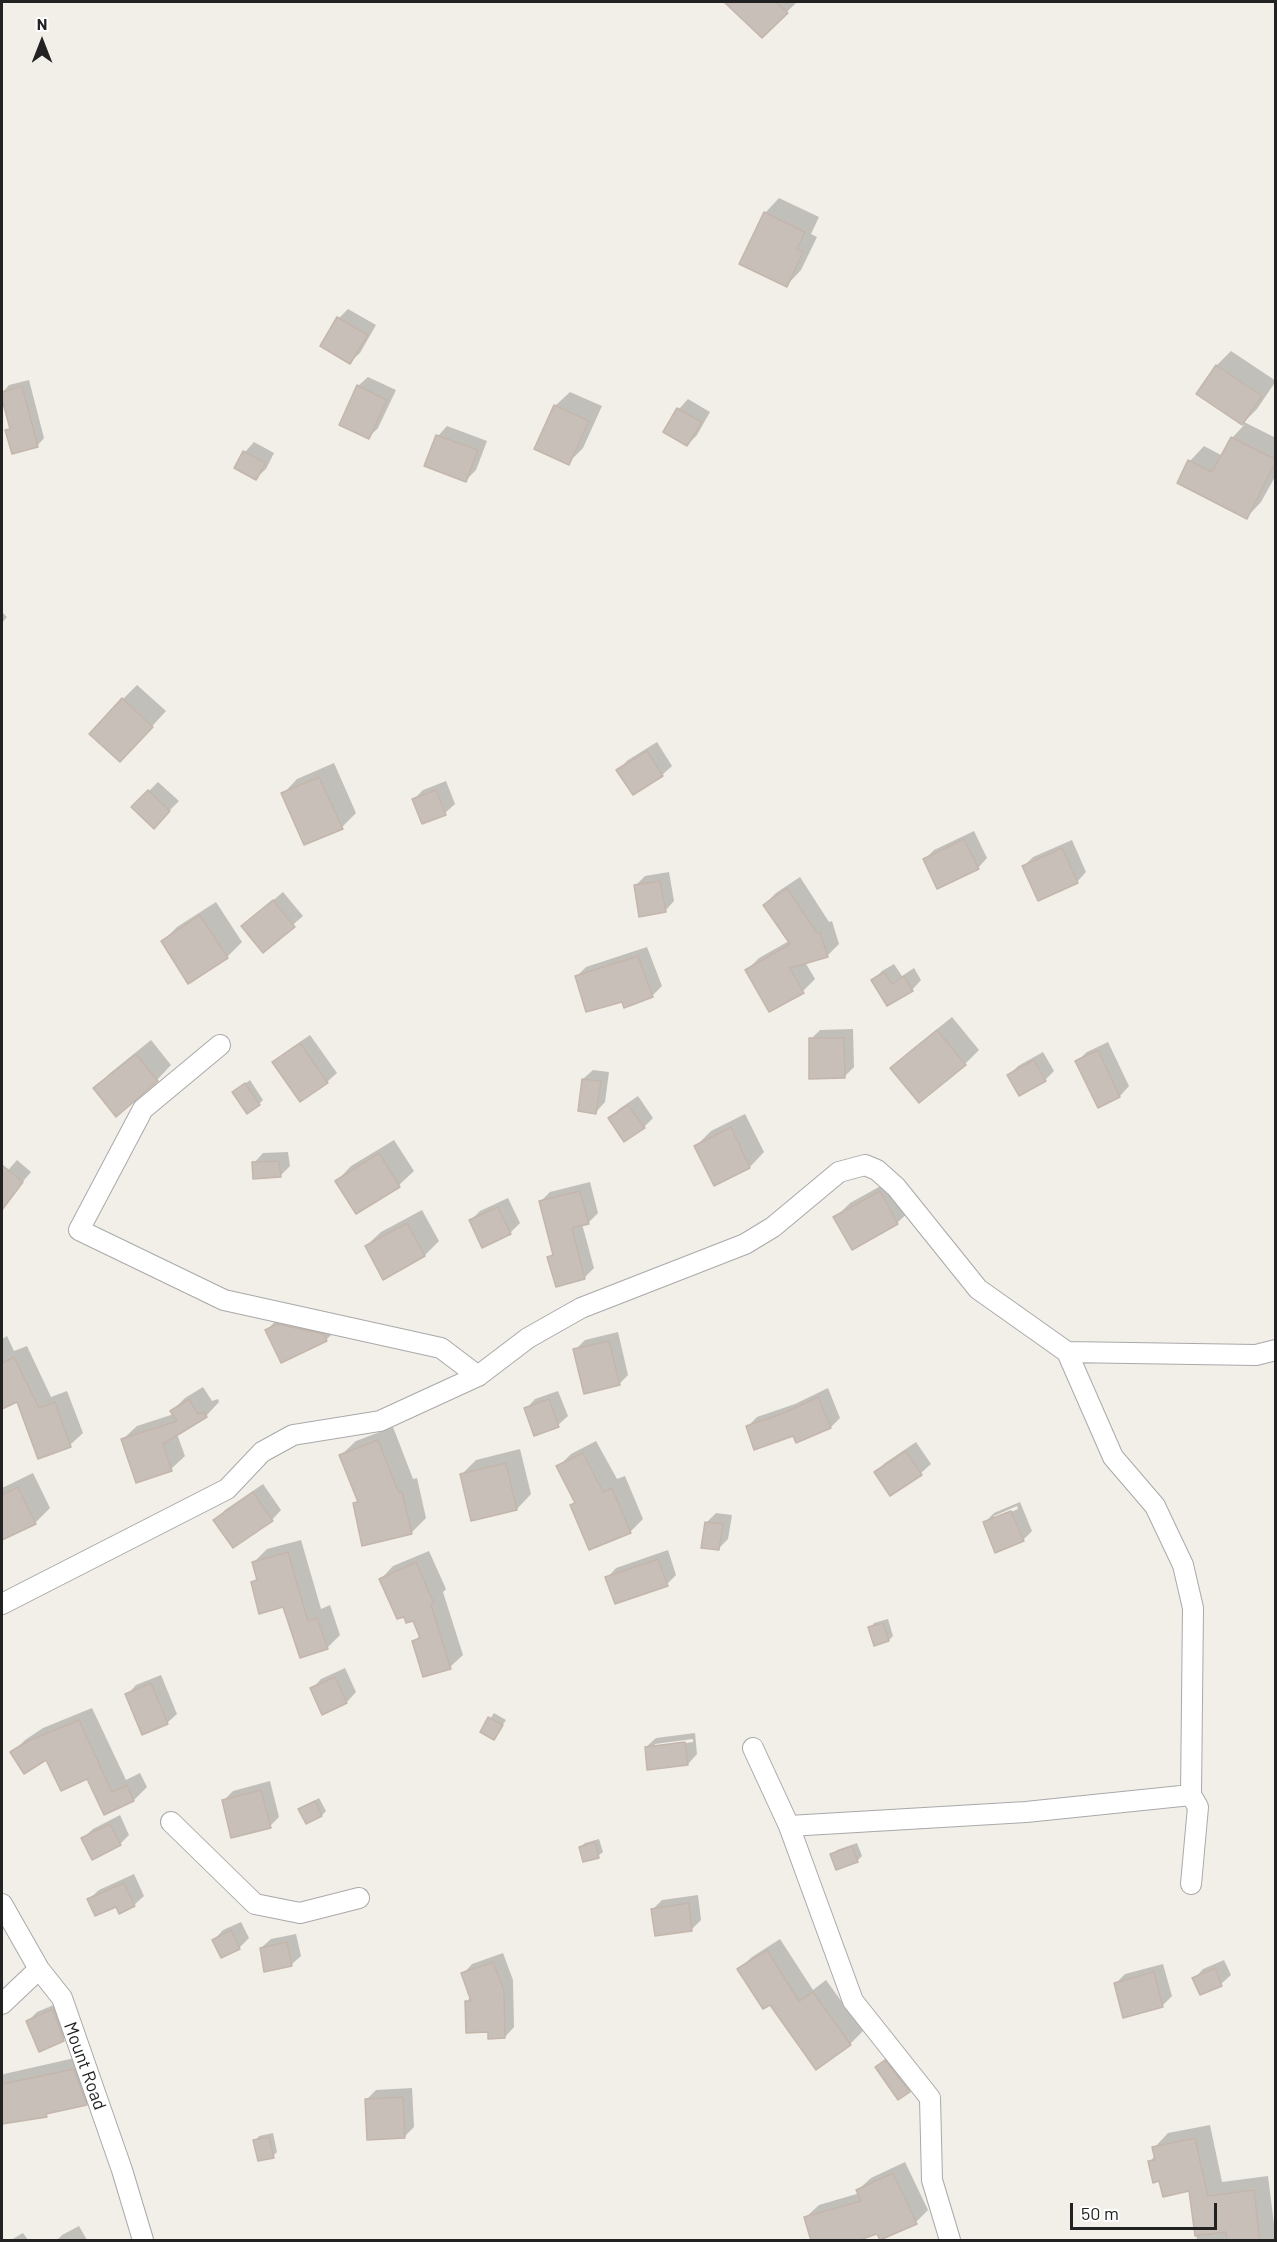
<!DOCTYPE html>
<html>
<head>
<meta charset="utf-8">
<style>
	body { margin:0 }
	#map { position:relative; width:1277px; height:2242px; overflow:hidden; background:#f2efe9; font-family:Barlow,sans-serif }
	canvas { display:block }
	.frame { position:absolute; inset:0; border:3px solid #222; pointer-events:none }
	.north { position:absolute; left:12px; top:12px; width:60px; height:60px; -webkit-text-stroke:4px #fff; paint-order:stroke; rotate:0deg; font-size:16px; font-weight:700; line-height:24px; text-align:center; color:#222 }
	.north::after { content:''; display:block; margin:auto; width:21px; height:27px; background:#222; clip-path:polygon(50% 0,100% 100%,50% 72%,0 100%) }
	.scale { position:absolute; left:1070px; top:2203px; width:147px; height:27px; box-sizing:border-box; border:3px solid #222; border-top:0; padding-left:8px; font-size:18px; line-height:21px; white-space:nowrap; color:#222; -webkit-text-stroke:4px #fff; paint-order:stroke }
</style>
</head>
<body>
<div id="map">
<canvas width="1277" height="2242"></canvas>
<div class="frame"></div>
<div class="north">N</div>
<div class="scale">50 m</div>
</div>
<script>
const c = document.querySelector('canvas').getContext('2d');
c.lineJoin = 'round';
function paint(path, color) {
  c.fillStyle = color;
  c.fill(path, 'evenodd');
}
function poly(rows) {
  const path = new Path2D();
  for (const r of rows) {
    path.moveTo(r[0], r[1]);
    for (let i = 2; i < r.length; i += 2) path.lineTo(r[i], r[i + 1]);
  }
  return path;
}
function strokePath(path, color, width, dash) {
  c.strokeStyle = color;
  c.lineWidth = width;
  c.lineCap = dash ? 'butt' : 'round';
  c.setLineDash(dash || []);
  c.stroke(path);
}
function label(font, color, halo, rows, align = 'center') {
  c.font = font + ' Barlow,sans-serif';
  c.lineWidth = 5;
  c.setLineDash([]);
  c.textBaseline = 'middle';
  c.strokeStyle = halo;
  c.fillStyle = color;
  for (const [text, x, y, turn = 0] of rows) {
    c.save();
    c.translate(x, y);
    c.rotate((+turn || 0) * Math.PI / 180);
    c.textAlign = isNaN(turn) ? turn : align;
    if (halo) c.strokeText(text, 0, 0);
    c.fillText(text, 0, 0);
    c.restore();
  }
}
paint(poly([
	[740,2,797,2,762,36,733,8],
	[779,198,819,217,811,234,817,237,801,270,787,285,765,213],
	[348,309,376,325,360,353,350,362,339,318],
	[1231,351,1276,381,1257,409,1244,422,1276,438,1276,475,1261,502,1247,517,1190,461,1204,446,1223,456,1232,438,1244,425,1198,393,1217,365],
	[368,377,396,390,378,428,369,437,358,386],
	[29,380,44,438,37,446,7,431,11,427,2,393,9,385],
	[570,392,602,406,583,448,568,463,555,406],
	[688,399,710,412,697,435,687,445,665,432,679,409],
	[447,426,487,441,476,470,466,480,426,465,438,436],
	[254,442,274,453,266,469,256,478,245,452],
	[2,612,7,617,2,623],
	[137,685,166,711,135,745,123,699],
	[657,742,672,766,662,775,634,793,618,770,628,760],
	[334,763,356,813,342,827,283,794,297,779],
	[446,781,455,804,445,813,414,799,423,790],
	[158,782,179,801,154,826,133,807],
	[974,831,987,858,978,868,925,859,934,850],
	[1072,840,1086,872,1077,882,1024,866,1033,857],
	[669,872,674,901,665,911,635,886,645,876],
	[800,877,829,922,832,921,839,944,827,956,805,962,815,979,803,991,747,970,759,958,789,941,764,905,776,893],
	[283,892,303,916,263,951,243,926],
	[216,902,242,942,227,957,189,981,163,941,177,927],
	[647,947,662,986,652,996,623,1000,577,976,586,967],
	[894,964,902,976,914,968,921,980,912,990,873,981,882,971],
	[952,1017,979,1050,965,1064,892,1068,906,1054],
	[853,1029,854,1067,844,1077,811,1039,820,1030],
	[310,1035,337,1073,327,1082,274,1062,284,1053],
	[151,1040,171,1065,157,1080,95,1088,109,1074],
	[1108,1042,1129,1086,1120,1096,1098,1106,1077,1061,1087,1052],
	[1043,1052,1054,1071,1045,1080,1009,1075,1018,1066],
	[593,1070,609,1072,605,1102,596,1112,583,1079],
	[250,1080,263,1100,259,1104,234,1092],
	[638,1096,653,1118,644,1127,610,1118,619,1109],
	[745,1114,764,1152,750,1167,715,1184,696,1146,711,1131],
	[394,1140,414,1171,399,1185,356,1212,337,1181,351,1166],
	[288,1152,290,1166,280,1176,254,1163,263,1153],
	[17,1160,31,1172,9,1198,2,1192,2,1177],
	[895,1178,912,1209,897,1223,835,1218,850,1203],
	[590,1182,598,1213,588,1223,582,1224,594,1268,584,1278,549,1257,554,1253,541,1201,550,1192],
	[508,1198,520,1223,510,1233,471,1220,480,1211],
	[422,1210,439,1241,425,1255,366,1246,381,1232],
	[281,1315,341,1325,326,1340,267,1330],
	[618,1332,628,1375,619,1384,575,1350,585,1340],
	[7,1336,14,1351,27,1346,51,1397,67,1391,83,1433,70,1445,18,1400,2,1407,2,1339],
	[203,1387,212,1401,218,1399,219,1402,206,1416,177,1434,185,1456,171,1469,123,1439,137,1426,174,1414,172,1411,185,1398],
	[828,1388,840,1418,831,1427,794,1434,748,1426,757,1417,795,1404],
	[558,1391,568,1416,558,1425,526,1409,535,1399],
	[393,1427,413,1479,417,1478,426,1518,411,1533,354,1504,358,1500,341,1455,356,1441],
	[596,1441,617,1479,625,1476,643,1519,630,1532,572,1506,576,1502,558,1467,571,1454],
	[916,1442,931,1464,921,1473,890,1494,876,1472,885,1463],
	[520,1449,531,1494,517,1509,461,1475,476,1460],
	[33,1473,50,1508,35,1523,2,1539,2,1488],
	[263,1484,281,1510,272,1520,215,1520,225,1510],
	[1020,1502,1032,1531,1023,1540,985,1522,994,1513],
	[1017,1506,1018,1509,994,1519,994,1516],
	[716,1513,732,1515,728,1539,719,1548,706,1523],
	[301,1540,321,1609,330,1605,340,1635,327,1648,284,1605,252,1583,258,1577,254,1562,267,1549],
	[668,1550,676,1575,667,1584,607,1578,616,1568],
	[429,1551,446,1589,443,1592,463,1655,450,1667,414,1642,420,1635,414,1619,381,1579,393,1566],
	[888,1619,893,1636,889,1640,870,1628,874,1623],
	[345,1668,356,1692,347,1702,322,1713,312,1689,321,1679],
	[161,1675,177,1714,167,1723,127,1695,136,1685],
	[92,1708,126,1780,140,1773,147,1787,134,1800,105,1813,88,1777,47,1757,12,1753,25,1740,43,1728],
	[494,1713,506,1720,494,1738,482,1731],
	[695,1733,697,1754,688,1764,646,1747,656,1738],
	[693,1739,693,1742,655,1747,655,1744],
	[270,1781,279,1817,270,1826,223,1801,233,1791],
	[319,1798,326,1811,322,1815,300,1809],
	[120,1815,129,1835,120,1844,83,1838,93,1829],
	[599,1839,603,1852,598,1856,580,1847,585,1843],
	[857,1843,862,1856,857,1861,832,1854,837,1850],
	[134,1874,144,1896,134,1905,117,1905,89,1899,99,1890],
	[698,1895,701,1920,692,1929,653,1909,662,1900],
	[241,1922,249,1938,239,1948,214,1940,223,1930],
	[296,1934,301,1956,291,1965,261,1948,271,1939],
	[780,1939,813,1990,826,1980,863,2031,850,2044,770,2003,739,1969,752,1957],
	[503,1953,513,1980,514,2027,505,2037,489,2031,466,2002,471,1997,463,1974,472,1964],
	[1224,1960,1231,1975,1221,1984,1194,1979,1203,1969],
	[1163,1964,1172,1996,1162,2006,1116,1983,1125,1974],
	[63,2001,73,2030,63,2040,28,2021,37,2012],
	[88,2055,100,2089,86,2103,50,2111,46,2115,2,2123,2,2076,4,2074],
	[886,2058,918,2082,909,2091,877,2067],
	[412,2088,414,2127,404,2137,366,2100,376,2090],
	[1210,2125,1222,2182,1268,2176,1276,2240,1197,2240,1190,2189,1161,2179,1149,2162,1155,2156,1154,2148,1168,2133],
	[273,2133,277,2152,273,2156,255,2141,259,2136],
	[905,2162,928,2210,916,2222,878,2233,806,2217,819,2205,860,2193,858,2190,871,2178],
	[79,2226,87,2240,57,2240,62,2235],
	[23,2233,28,2240,11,2240]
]), '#0003');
const building = poly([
	[724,2,776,2,788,13,762,38,724,2],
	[764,212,805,232,797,249,803,252,787,287,739,264,764,212],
	[337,317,368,335,350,364,320,346,337,317],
	[1216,365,1262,396,1242,425,1196,394,1216,365],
	[357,385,387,400,369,439,339,425,357,385],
	[22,386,38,447,12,454,5,430,10,429,2,399,2,392,22,386],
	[554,405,589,421,569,465,534,449,554,405],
	[677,408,702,422,687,446,663,432,677,408],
	[436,435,478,450,466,482,424,466,436,435],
	[1231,437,1275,459,1275,463,1247,519,1177,483,1188,460,1212,472,1231,437],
	[243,451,266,463,256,480,234,468,243,451],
	[122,698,153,727,120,762,89,734,122,698],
	[647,751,663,776,633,795,616,770,647,751],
	[319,777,343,829,304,845,281,793,319,777],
	[148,790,170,811,154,829,131,807,148,790],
	[436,790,446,815,422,824,412,799,436,790],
	[964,839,979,869,937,889,923,859,964,839],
	[1062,848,1078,883,1038,901,1022,866,1062,848],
	[660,881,666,912,639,917,634,885,660,881],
	[787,888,817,933,820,932,828,957,790,968,804,993,769,1012,745,970,790,944,763,905,787,888],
	[273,900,295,927,263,953,241,926,273,900],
	[200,915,228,958,188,984,161,941,200,915],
	[638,956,653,997,624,1008,622,1002,586,1012,575,976,638,956],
	[884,972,892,984,904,976,913,991,887,1006,871,980,884,972],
	[937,1030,966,1065,919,1103,890,1068,937,1030],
	[809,1038,844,1038,845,1078,809,1079,809,1038],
	[300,1043,328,1083,300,1102,272,1062,300,1043],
	[1098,1050,1120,1097,1098,1108,1075,1061,1098,1050],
	[136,1054,158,1081,116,1117,93,1088,136,1054],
	[1034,1060,1046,1081,1019,1096,1007,1075,1034,1060],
	[582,1079,601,1081,596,1114,578,1111,582,1079],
	[245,1083,260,1105,247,1114,232,1092,245,1083],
	[628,1105,645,1128,624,1142,608,1118,628,1105],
	[731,1127,750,1168,714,1186,694,1146,731,1127],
	[379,1153,400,1187,356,1214,335,1181,379,1153],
	[279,1161,281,1177,253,1179,252,1162,279,1161],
	[2,1165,23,1182,2,1210,2,1165],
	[580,1191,589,1224,572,1228,585,1279,556,1287,547,1257,553,1255,539,1201,580,1191],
	[880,1191,898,1224,852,1250,833,1217,880,1191],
	[498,1207,511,1234,482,1248,469,1220,498,1207],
	[407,1223,425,1256,383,1280,365,1246,407,1223],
	[277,1324,324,1334,327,1341,281,1363,265,1330,277,1324],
	[609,1341,620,1385,584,1394,573,1349,609,1341],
	[14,1357,39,1408,55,1402,71,1447,38,1459,17,1402,2,1409,2,1363,14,1357],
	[818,1397,831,1428,796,1443,793,1436,754,1450,746,1426,784,1413,818,1397],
	[189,1399,198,1414,204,1412,207,1417,163,1444,172,1471,136,1483,121,1439,177,1421,170,1411,189,1399],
	[549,1399,559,1427,534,1436,524,1408,549,1399],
	[378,1440,399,1493,402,1492,412,1534,362,1546,353,1503,358,1502,339,1455,378,1440],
	[906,1451,922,1475,890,1496,874,1472,906,1451],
	[583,1453,603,1492,612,1488,631,1533,589,1550,570,1505,575,1503,556,1466,583,1453],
	[506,1463,517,1510,471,1521,460,1474,506,1463],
	[18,1487,36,1524,2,1540,2,1495,18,1487],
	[253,1492,273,1521,233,1548,213,1520,253,1492],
	[1011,1511,1024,1541,995,1553,983,1522,1011,1511],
	[705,1522,723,1524,719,1550,701,1548,705,1522],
	[288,1552,308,1621,317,1618,328,1649,300,1658,283,1607,259,1614,251,1582,257,1580,252,1562,288,1552],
	[658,1559,668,1586,615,1604,605,1577,658,1559],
	[416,1562,434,1603,431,1605,451,1669,423,1677,412,1641,420,1638,413,1621,406,1623,404,1617,397,1619,379,1579,416,1562],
	[883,1623,889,1641,874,1646,868,1627,883,1623],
	[335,1677,347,1703,322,1715,310,1688,335,1677],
	[151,1683,168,1724,142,1735,125,1694,151,1683],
	[488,1717,503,1725,494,1740,480,1732,488,1717],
	[79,1720,112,1792,127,1785,134,1801,104,1815,87,1779,61,1791,46,1760,24,1774,10,1752,28,1741,79,1720],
	[685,1742,688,1765,647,1770,645,1747,685,1742],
	[261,1790,271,1828,231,1838,222,1800,261,1790],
	[315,1801,322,1816,306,1824,298,1809,315,1801],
	[110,1824,121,1845,92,1860,81,1838,110,1824],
	[595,1842,599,1858,583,1862,579,1847,595,1842],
	[852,1846,858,1862,836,1870,830,1854,852,1846],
	[124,1883,135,1906,119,1914,116,1907,95,1916,87,1899,124,1883],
	[689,1903,692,1931,655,1936,651,1909,689,1903],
	[231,1930,240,1949,221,1958,212,1940,231,1930],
	[287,1942,292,1966,264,1972,260,1948,287,1942],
	[767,1950,799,2001,813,1992,851,2045,816,2070,770,2005,763,2009,737,1969,767,1950],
	[493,1962,504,1990,505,2038,488,2039,488,2032,466,2033,465,2001,471,2001,461,1973,493,1962],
	[1215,1968,1222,1986,1200,1995,1192,1978,1215,1968],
	[1154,1972,1163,2007,1123,2018,1114,1983,1154,1972],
	[53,2009,64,2041,39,2052,26,2021,53,2009],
	[885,2060,910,2092,898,2100,875,2067,885,2060],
	[74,2069,87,2105,46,2114,47,2117,2,2124,2,2084,74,2069],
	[403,2097,405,2138,367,2140,365,2099,403,2097],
	[269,2137,274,2158,258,2161,253,2140,269,2137],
	[1195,2138,1208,2196,1254,2190,1260,2241,1227,2241,1226,2232,1195,2236,1189,2191,1163,2197,1159,2181,1153,2183,1148,2161,1155,2160,1152,2147,1195,2138],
	[893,2173,917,2224,880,2240,877,2234,856,2241,811,2241,804,2217,861,2201,856,2190,893,2173]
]);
paint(building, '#c7bfb8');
strokePath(building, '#c4b6ab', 1.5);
const street = poly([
	[220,1045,143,1109,79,1230,224,1300,441,1348,478,1376],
	[1067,1352,1256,1355,1276,1350],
	[2,1604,227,1489,262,1452,293,1435,380,1421,478,1376,528,1338,581,1308,745,1244,773,1227,839,1172,865,1165,877,1170,896,1187,978,1289,1067,1352,1113,1457,1155,1506,1183,1565,1193,1608,1191,1795,1198,1807,1191,1884],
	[753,1748,789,1826,853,2001,930,2098,932,2180,950,2240],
	[171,1822,255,1904,300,1913,359,1898],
	[789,1826,1026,1812,1191,1795],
	[2,1904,39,1969,62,1998,122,2170,143,2240],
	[2,2004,39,1969]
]);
strokePath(street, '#a9a9a9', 22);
strokePath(street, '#fff', 20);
label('18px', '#222', '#fff', [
	["Mount Road",85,2066,70]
]);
</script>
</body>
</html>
